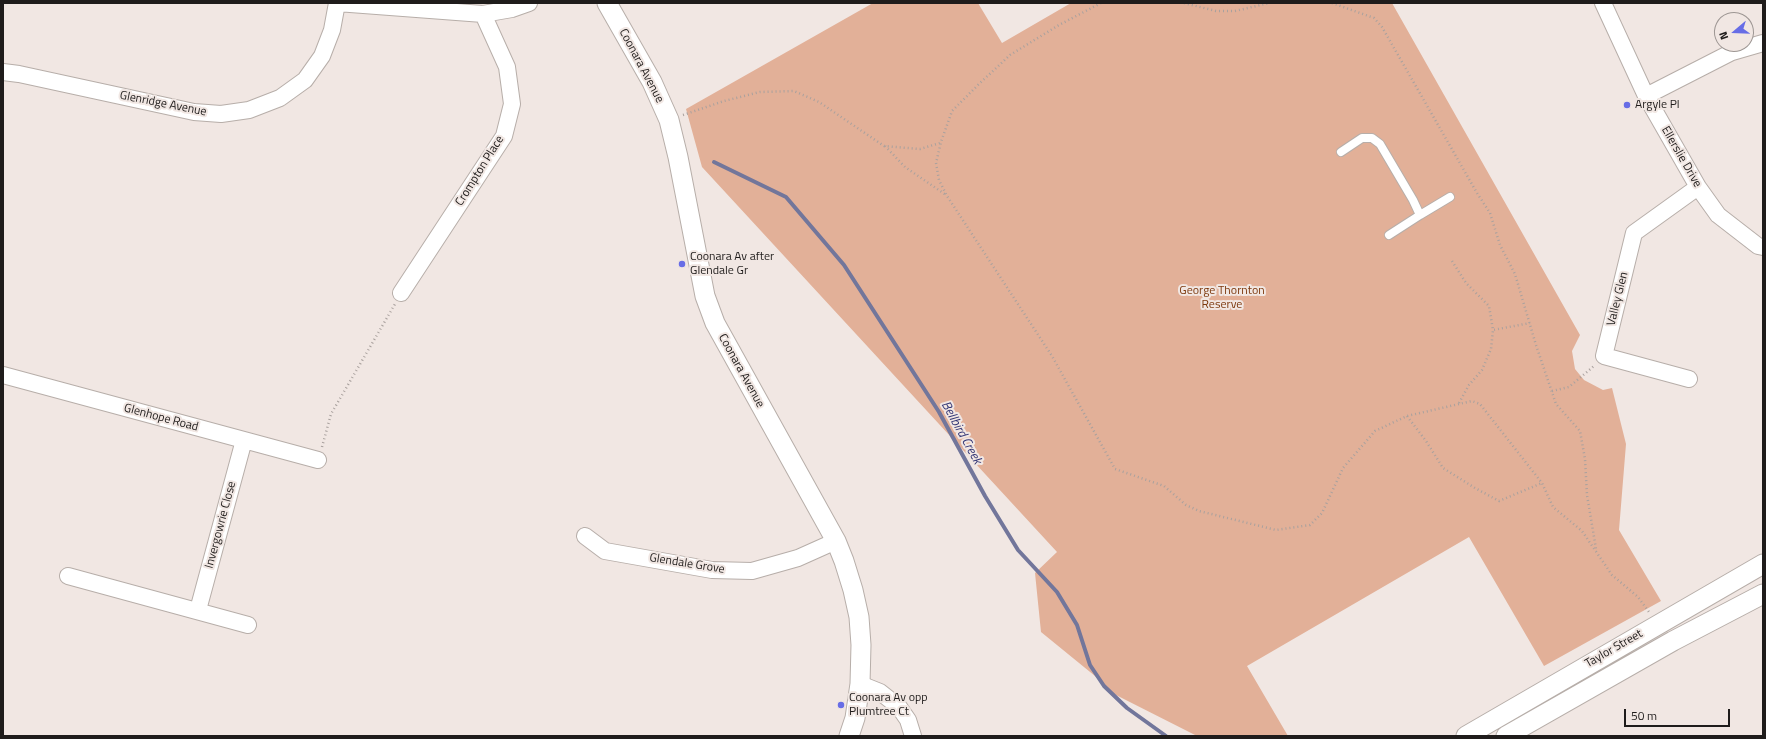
<!DOCTYPE html>
<html>
<head>
<meta charset="utf-8">
<style>
	body { margin:0 }
	#map { position:relative; width:1766px; height:739px; overflow:hidden; background:#f1e7e3; font-family:"Titillium Web",sans-serif }
	canvas { display:block }
	.frame { position:absolute; inset:0; border:4px solid #1f1c1b; pointer-events:none }
	.north { position:absolute; left:1714px; top:12px; width:40px; height:40px; box-sizing:border-box; background:#f1e7e3; border:1px solid #9d9693; border-radius:50%; rotate:251deg; font-size:11px; font-weight:700; line-height:16px; text-align:center; color:#1f1c1b }
	.north::after { content:''; display:block; margin:auto; width:14px; height:18px; background:#676de6; clip-path:polygon(50% 0,100% 100%,50% 72%,0 100%) }
	.scale { position:absolute; left:1624px; top:709px; width:106px; height:18px; box-sizing:border-box; border:2px solid #1f1c1b; border-top:0; padding-left:5px; font-size:12px; line-height:14px; white-space:nowrap; color:#1f1c1b; -webkit-text-stroke:3px #f1e7e3; paint-order:stroke }
</style>
</head>
<body>
<div id="map">
<canvas width="1766" height="739"></canvas>
<div class="frame"></div>
<div class="north">N</div>
<div class="scale">50 m</div>
</div>
<script>
const c = document.querySelector('canvas').getContext('2d');
c.lineJoin = 'round';
function paint(path, color) {
  c.fillStyle = color;
  c.fill(path, 'evenodd');
}
function poly(rows) {
  const path = new Path2D();
  for (const r of rows) {
    path.moveTo(r[0], r[1]);
    for (let i = 2; i < r.length; i += 2) path.lineTo(r[i], r[i + 1]);
  }
  return path;
}
function strokePath(path, color, width, dash) {
  c.strokeStyle = color;
  c.lineWidth = width;
  c.lineCap = dash ? 'butt' : 'round';
  c.setLineDash(dash || []);
  c.stroke(path);
}
function label(font, color, halo, rows, align = 'center') {
  c.font = font + ' "Titillium Web",sans-serif';
  c.lineWidth = 4;
  c.setLineDash([]);
  c.textBaseline = 'middle';
  c.strokeStyle = halo;
  c.fillStyle = color;
  for (const [text, x, y, turn = 0] of rows) {
    c.save();
    c.translate(x, y);
    c.rotate((+turn || 0) * Math.PI / 180);
    c.textAlign = isNaN(turn) ? turn : align;
    if (halo) c.strokeText(text, 0, 0);
    c.fillText(text, 0, 0);
    c.restore();
  }
}
paint(poly([
	[873,3,978,3,1002,43,1071,3,1392,3,1580,335,1572,351,1575,369,1584,380,1603,390,1612,388,1626,444,1619,530,1661,601,1544,666,1469,537,1247,666,1288,736,1197,736,1110,692,1095,676,1041,632,1035,573,1057,552,702,167,686,109]
]), '#e2b098');
strokePath(poly([
	[714,162,786,197,844,265,939,412,985,496,1018,550,1057,592,1077,625,1090,665,1104,686,1127,708,1166,736]
]), '#72769b', 4);
const service = poly([
	[1341,152,1362,138,1372,138,1380,144,1413,200,1420,215,1389,235],
	[1420,215,1450,197]
]);
const minor = poly([
	[1603,3,1646,96,1698,187,1718,215,1758,246,1763,247],
	[3,72,19,74,194,112,221,114,249,110,280,98,305,80,322,56,332,30,337,3,483,14,512,9,529,3],
	[1646,96,1732,52,1763,43],
	[401,293,504,136,512,104,507,67,483,14],
	[3,375,318,460],
	[1689,379,1604,356,1634,233,1698,187],
	[585,536,605,551,712,570,752,571,798,558,836,541],
	[68,576,248,625],
	[198,610,244,440],
	[860,684,880,692,899,707,908,720,913,736]
]);
const tertiary = poly([
	[607,3,652,82,669,120,678,157,705,296,715,323,836,541,844,561,853,590,859,617,861,645,860,684,855,718,849,736],
	[1466,736,1763,564],
	[1506,736,1673,641,1763,594]
]);
strokePath(service, '#b7aea9', 10);
strokePath(minor, '#b7aea9', 18);
strokePath(tertiary, '#b7aea9', 21);
strokePath(poly([
	[1101,3,1059,25,1010,55,979,84,952,111,941,142,936,163,939,180,947,196,1052,356,1115,469,1164,486,1186,505,1199,511,1276,530,1310,525,1322,513,1343,468,1375,431,1407,416,1472,401,1480,404,1542,483,1553,507,1582,531,1612,575,1638,597,1649,612],
	[1184,3,1216,11,1235,11,1269,3],
	[1332,3,1374,18,1382,27,1477,193,1490,213,1500,245,1515,274,1536,345,1556,404,1580,431,1585,459,1587,495,1596,549],
	[683,115,724,101,760,92,794,91,819,102,884,146,920,149,940,143],
	[885,146,905,167,946,195],
	[1452,261,1466,283,1489,306,1493,330,1530,323],
	[1552,391,1569,387,1594,366],
	[1459,403,1469,385,1482,370,1491,349,1493,330],
	[1407,416,1426,441,1443,468,1475,488,1499,501,1542,483],
	[322,447,331,414,395,304]
]), '#a9a19e', 2.5, [1, 3]);
strokePath(service, '#fff', 8);
strokePath(minor, '#fff', 16);
strokePath(tertiary, '#fff', 19);
for (const [x, y, r, color] of [
	[1627,105,4,"#676de6"],
	[682,264,4,"#676de6"],
	[841,705,4,"#676de6"]
]) {
  const dot = new Path2D();
  dot.arc(x, y, r, 0, 2 * Math.PI);
  c.fillStyle = color;
  c.fill(dot);
  strokePath(dot, '#f1e7e3', 1.5);
}
label('12px', '#1f1c1b', '#f1e7e3', [
	["Coonara Avenue",641,66,62],
	["Glenridge Avenue",163,104,11],
	["Ellerslie Drive",1681,157,60],
	["Crompton Place",480,171,-58],
	["Valley Glen",1618,299,-76],
	["Coonara Avenue",741,371,61],
	["Glenhope Road",161,418,15],
	["Invergowrie Close",221,525,-75],
	["Glendale Grove",687,564,9],
	["Taylor Street",1614,649,-30]
]);
label('12px', '#1f1c1b', '#f1e7e3', [
	["Argyle Pl",1635,105],
	["Coonara Av after",690,257],
	["Glendale Gr",690,271],
	["Coonara Av opp",849,698],
	["Plumtree Ct",849,712]
], 'left');
label('12px', '#7d390e', '#f1e7e3', [
	["George Thornton",1222,291],
	["Reserve",1222,305]
]);
label('italic 13px', '#323575', '#f1e7e3', [
	["Bellbird Creek",961,433,61]
]);
</script>
</body>
</html>
